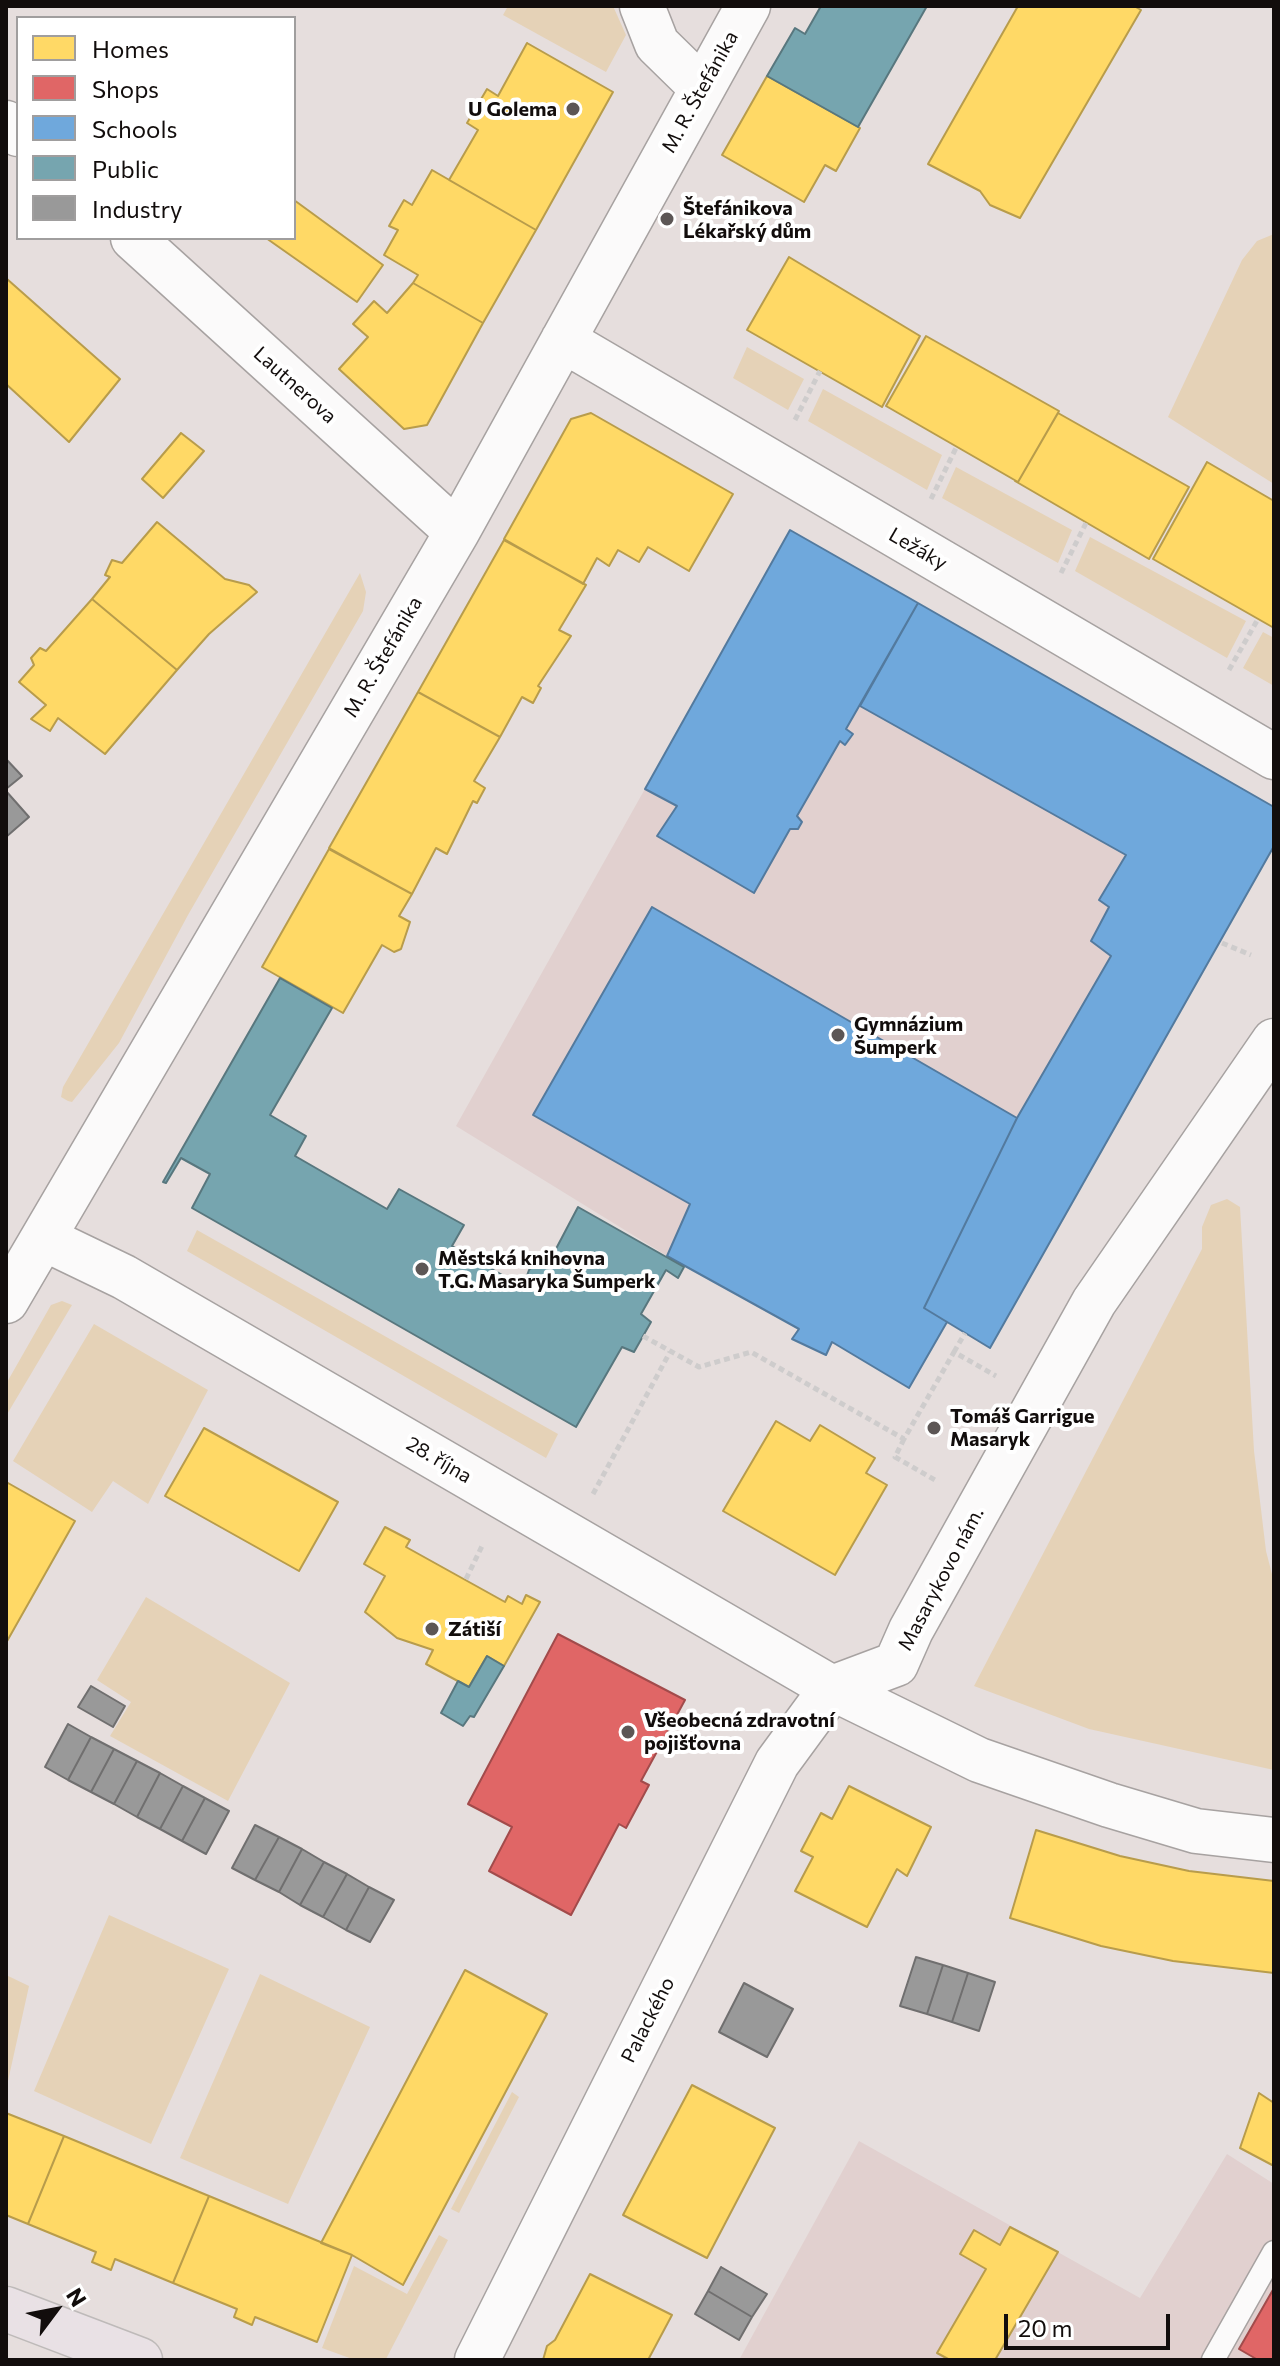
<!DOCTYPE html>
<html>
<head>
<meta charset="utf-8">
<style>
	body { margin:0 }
	#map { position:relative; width:1280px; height:2366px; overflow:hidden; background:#e6dedd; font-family:Commissioner,sans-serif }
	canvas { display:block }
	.frame { position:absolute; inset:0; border:8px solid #120d0c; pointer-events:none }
	.legend { position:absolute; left:16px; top:16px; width:280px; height:224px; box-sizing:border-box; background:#fff; border:2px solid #a09e9e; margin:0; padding:10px 14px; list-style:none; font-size:24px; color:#120d0c }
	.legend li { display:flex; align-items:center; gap:16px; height:40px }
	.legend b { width:40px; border:2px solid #a09e9e }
	.north { position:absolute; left:16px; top:2270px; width:80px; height:80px; -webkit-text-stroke:6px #fff; paint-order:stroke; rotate:58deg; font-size:22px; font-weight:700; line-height:32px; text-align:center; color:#120d0c }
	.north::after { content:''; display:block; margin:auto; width:28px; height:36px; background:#120d0c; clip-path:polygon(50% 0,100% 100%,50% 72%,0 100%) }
	.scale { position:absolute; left:1004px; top:2314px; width:166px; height:36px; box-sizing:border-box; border:4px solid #120d0c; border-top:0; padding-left:10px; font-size:24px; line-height:28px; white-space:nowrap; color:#120d0c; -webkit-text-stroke:6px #fff; paint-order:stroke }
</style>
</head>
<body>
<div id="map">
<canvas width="1280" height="2366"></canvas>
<div class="frame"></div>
<ul class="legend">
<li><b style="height:22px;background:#ffd966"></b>Homes</li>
<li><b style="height:22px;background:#e06666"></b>Shops</li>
<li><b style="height:22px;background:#6fa8dc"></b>Schools</li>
<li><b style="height:22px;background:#76a5af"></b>Public</li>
<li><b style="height:22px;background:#999"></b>Industry</li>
</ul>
<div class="north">N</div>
<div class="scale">20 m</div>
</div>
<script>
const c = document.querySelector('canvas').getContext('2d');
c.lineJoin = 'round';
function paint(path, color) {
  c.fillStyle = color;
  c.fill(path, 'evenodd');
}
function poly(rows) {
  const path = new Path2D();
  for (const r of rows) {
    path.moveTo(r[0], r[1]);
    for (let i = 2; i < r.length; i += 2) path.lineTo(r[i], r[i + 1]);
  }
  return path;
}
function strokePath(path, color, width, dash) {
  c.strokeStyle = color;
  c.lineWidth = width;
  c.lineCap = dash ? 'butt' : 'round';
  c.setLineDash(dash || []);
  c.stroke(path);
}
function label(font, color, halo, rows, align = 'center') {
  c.font = font + ' Commissioner,sans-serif';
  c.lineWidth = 8;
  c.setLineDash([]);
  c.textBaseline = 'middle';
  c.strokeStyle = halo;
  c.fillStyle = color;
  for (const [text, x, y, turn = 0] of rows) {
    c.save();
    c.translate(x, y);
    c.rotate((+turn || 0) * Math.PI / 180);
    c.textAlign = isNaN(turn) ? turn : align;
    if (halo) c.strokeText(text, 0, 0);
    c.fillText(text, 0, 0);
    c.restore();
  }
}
paint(poly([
	[790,530,1274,807,1274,846,990,1348,947,1322,909,1388,833,1342,826,1355,792,1339,798,1328,667,1256,456,1126],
	[859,2141,1140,2298,1227,2154,1274,2184,1274,2360,739,2360]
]), '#e1d0cf');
paint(poly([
	[508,6,613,6,626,35,606,72,503,15],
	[1274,234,1274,484,1168,417,1242,260,1257,241],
	[747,347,804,379,788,410,733,378],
	[823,389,942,455,927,490,808,421],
	[956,467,1072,530,1058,563,942,498],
	[1090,537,1246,621,1227,658,1075,571],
	[360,573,366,592,363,611,188,915,119,1043,72,1102,68,1101,61,1097,63,1087],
	[1263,632,1274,638,1274,686,1243,668],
	[1227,1199,1240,1207,1254,1451,1266,1551,1274,1582,1274,1770,1089,1729,974,1686,1202,1249,1202,1227,1211,1205],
	[197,1230,558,1434,546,1458,187,1251],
	[62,1301,72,1305,6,1416,6,1384,51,1305],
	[94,1324,208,1390,148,1504,113,1481,92,1512,13,1461],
	[146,1597,290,1683,228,1801,110,1736,131,1702,97,1680],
	[109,1915,229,1969,151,2144,34,2091],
	[260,1974,370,2027,288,2204,180,2158],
	[6,1975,29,1986,8,2081,6,2080],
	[512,2092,519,2097,459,2213,451,2209],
	[439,2235,448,2240,386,2359,355,2360,322,2348,354,2266,407,2294]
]), '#e5d2b7');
const homes = poly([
	[1018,6,1134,6,1141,10,1020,218,990,205,980,191,928,164,1018,6],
	[527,43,613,92,536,230,449,180,478,130,467,123,487,89,498,96,527,43],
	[767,76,860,128,836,171,825,165,804,202,722,155,767,76],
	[432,170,536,230,483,323,413,283,418,275,384,255,398,230,389,226,404,200,412,205,432,170],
	[294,200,383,265,357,302,266,238,294,238,294,200],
	[789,257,920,336,882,407,747,330,789,257],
	[7,279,120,379,69,442,6,384,7,279],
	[413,283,483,323,427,425,404,429,339,369,368,337,353,324,374,301,387,313,413,283],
	[926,336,1059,411,1018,482,886,406,926,336],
	[591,413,733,494,689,571,648,547,639,562,618,550,609,566,597,558,583,584,504,539,571,419,591,413],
	[1058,413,1189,487,1149,559,1015,481,1018,482,1058,413],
	[181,433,204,451,163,498,142,479,181,433],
	[1207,462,1274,501,1274,628,1153,559,1207,462],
	[157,522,225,579,249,585,257,592,209,634,177,670,92,599,110,577,105,575,112,560,122,563,157,522],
	[504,540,586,585,559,630,571,636,538,686,541,688,533,703,522,697,500,737,418,692,504,540],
	[92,599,177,670,105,754,58,718,50,731,31,719,46,705,19,682,34,665,31,658,40,648,46,651,92,599],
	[418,692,500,737,474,781,485,788,477,803,473,801,447,854,436,848,412,894,329,848,418,692],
	[329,849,412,894,399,916,410,922,401,949,394,952,382,945,343,1013,262,967,329,849],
	[776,1421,810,1441,820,1425,875,1458,866,1473,887,1485,835,1575,723,1511,776,1421],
	[204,1428,338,1502,299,1571,165,1496,204,1428],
	[8,1483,75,1521,6,1643,6,1486,8,1483],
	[385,1527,410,1540,406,1547,505,1602,508,1596,522,1604,526,1595,540,1602,504,1666,487,1656,469,1687,426,1664,433,1650,397,1638,365,1612,385,1576,364,1564,385,1527],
	[849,1786,931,1827,907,1876,897,1869,867,1927,795,1891,813,1857,801,1851,821,1813,832,1819,849,1786],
	[1036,1830,1120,1856,1189,1871,1274,1881,1274,1973,1173,1961,1101,1946,1010,1918,1036,1830],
	[465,1970,547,2014,403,2285,352,2255,321,2243,465,1970],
	[692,2085,775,2128,707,2258,623,2215,692,2085],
	[1259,2093,1274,2103,1274,2166,1240,2148,1259,2093],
	[6,2113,64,2136,28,2224,6,2215,6,2113],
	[64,2136,209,2196,173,2283,115,2259,111,2270,92,2262,96,2252,28,2224,64,2136],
	[209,2196,352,2255,317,2342,255,2317,252,2325,234,2317,237,2309,173,2283,209,2196],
	[1010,2227,1058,2252,995,2360,950,2360,937,2353,986,2269,960,2254,974,2230,1000,2245,1010,2227],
	[590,2274,672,2315,648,2360,543,2360,547,2346,555,2340,590,2274]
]);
paint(homes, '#ffd966');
strokePath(homes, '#b89c4b', 2);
const shops = poly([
	[558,1634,685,1700,641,1781,649,1785,626,1828,619,1824,571,1915,489,1871,512,1827,468,1804,558,1634],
	[1274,2288,1274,2360,1258,2360,1239,2349,1274,2288]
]);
paint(shops, '#e06666');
strokePath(shops, '#a24b4b', 2);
const schools = poly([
	[790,530,918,603,846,729,853,734,845,745,840,741,797,816,802,822,798,829,790,829,754,893,657,836,677,806,645,789,790,530],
	[918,603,1274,807,1274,846,990,1348,924,1308,1017,1118,1111,956,1091,941,1109,907,1099,900,1126,855,860,706,918,603],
	[652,907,1017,1118,924,1308,947,1322,909,1388,832,1342,826,1355,792,1339,799,1329,667,1256,690,1204,533,1115,652,907]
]);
paint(schools, '#6fa8dc');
strokePath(schools, '#537a9e', 2);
const public = poly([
	[821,6,927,6,858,127,767,76,795,28,805,34,821,6],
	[280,978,332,1008,270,1115,306,1136,295,1156,387,1209,399,1189,464,1225,452,1246,523,1287,529,1270,541,1260,548,1264,578,1207,684,1267,678,1278,666,1270,641,1314,651,1322,634,1352,622,1347,576,1427,192,1208,210,1174,181,1158,166,1183,163,1182,280,978],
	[487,1656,504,1666,474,1717,470,1716,463,1726,441,1713,458,1681,469,1687,487,1656]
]);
paint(public, '#76a5af');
strokePath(public, '#58777e', 2);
const industry = poly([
	[6,759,22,776,6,789,6,759],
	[6,791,29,817,6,837,6,791],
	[91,1686,125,1706,113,1727,78,1707,91,1686],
	[68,1724,91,1737,68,1780,45,1767,68,1724],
	[91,1737,114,1749,91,1792,68,1780,91,1737],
	[114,1749,137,1761,114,1804,91,1792,114,1749],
	[137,1761,160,1773,137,1817,114,1804,137,1761],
	[160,1773,183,1786,160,1829,137,1817,160,1773],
	[183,1786,205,1798,182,1841,160,1829,183,1786],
	[205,1798,229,1811,206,1854,182,1841,205,1798],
	[255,1825,279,1837,255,1880,232,1868,255,1825],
	[279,1837,302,1849,279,1892,255,1880,279,1837],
	[302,1849,324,1862,300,1905,279,1892,302,1849],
	[324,1862,347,1874,323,1917,300,1905,324,1862],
	[347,1874,369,1887,346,1930,323,1917,347,1874],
	[369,1887,394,1900,370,1942,346,1930,369,1887],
	[916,1957,943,1965,927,2014,900,2006,916,1957],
	[943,1965,968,1973,952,2022,927,2014,943,1965],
	[968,1973,995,1982,979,2031,952,2022,968,1973],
	[744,1983,793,2009,767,2057,719,2032,744,1983],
	[721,2267,767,2294,752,2317,708,2291,721,2267],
	[708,2291,752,2317,739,2340,695,2314,708,2291]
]);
paint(industry, '#999');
strokePath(industry, '#706f6f', 2);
const lane = poly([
	[1213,2360,1274,2252]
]);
const street = poly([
	[642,6,657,44,702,88],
	[6,123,18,134],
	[133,238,457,532],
	[563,340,1274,757],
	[43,1238,124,1277,832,1688,979,1760,1109,1805,1196,1831,1274,1840],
	[6,1301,457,532,748,6],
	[832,1688,896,1664,911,1630,1094,1302,1274,1041],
	[477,2360,777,1763,832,1688]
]);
const primary = poly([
	[6,2309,140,2360]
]);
strokePath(lane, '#a7a2a1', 25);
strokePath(street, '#a7a2a1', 47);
strokePath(primary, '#bebab9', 47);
strokePath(poly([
	[795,420,820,371],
	[931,499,957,446],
	[1061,573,1086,523],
	[1229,670,1258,619],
	[1222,943,1251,955],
	[643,1336,699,1367,751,1352,904,1439,954,1352,996,1376],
	[954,1352,965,1333],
	[904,1439,895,1457,935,1480],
	[593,1494,670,1352],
	[466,1579,483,1544]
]), '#cecccc', 5, [6, 4]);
strokePath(lane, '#fbfafa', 22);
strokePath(street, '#fbfafa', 44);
strokePath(primary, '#e9e1e5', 44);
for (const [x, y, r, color] of [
	[573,109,8,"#5c5655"],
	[667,219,8,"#5c5655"],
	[838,1035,8,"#5c5655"],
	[422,1269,8,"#5c5655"],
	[934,1428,8,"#5c5655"],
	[432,1629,8,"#5c5655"],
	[628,1732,8,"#5c5655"]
]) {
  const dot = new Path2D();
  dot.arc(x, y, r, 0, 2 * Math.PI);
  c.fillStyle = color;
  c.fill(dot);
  strokePath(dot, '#fff', 3);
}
label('20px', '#120d0c', '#fff', [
	["M. R. Štefánika",700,92,-61],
	["Lautnerova",295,385,42],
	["Ležáky",918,549,30],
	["M. R. Štefánika",383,657,-60],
	["28. října",439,1460,30],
	["Masarykovo nám.",941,1579,-62],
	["Palackého",648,2020,-63]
]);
label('bold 20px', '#120d0c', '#fff', [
	["U Golema",557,109,"right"],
	["Štefánikova",683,208],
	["Lékařský dům",683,231],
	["Gymnázium",854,1024],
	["Šumperk",854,1047],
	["Městská knihovna",438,1258],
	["T.G. Masaryka Šumperk",438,1281],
	["Tomáš Garrigue",950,1416],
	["Masaryk",950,1439],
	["Zátiší",448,1629],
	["Všeobecná zdravotní",644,1720],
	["pojišťovna",644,1743]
], 'left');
</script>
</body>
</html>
